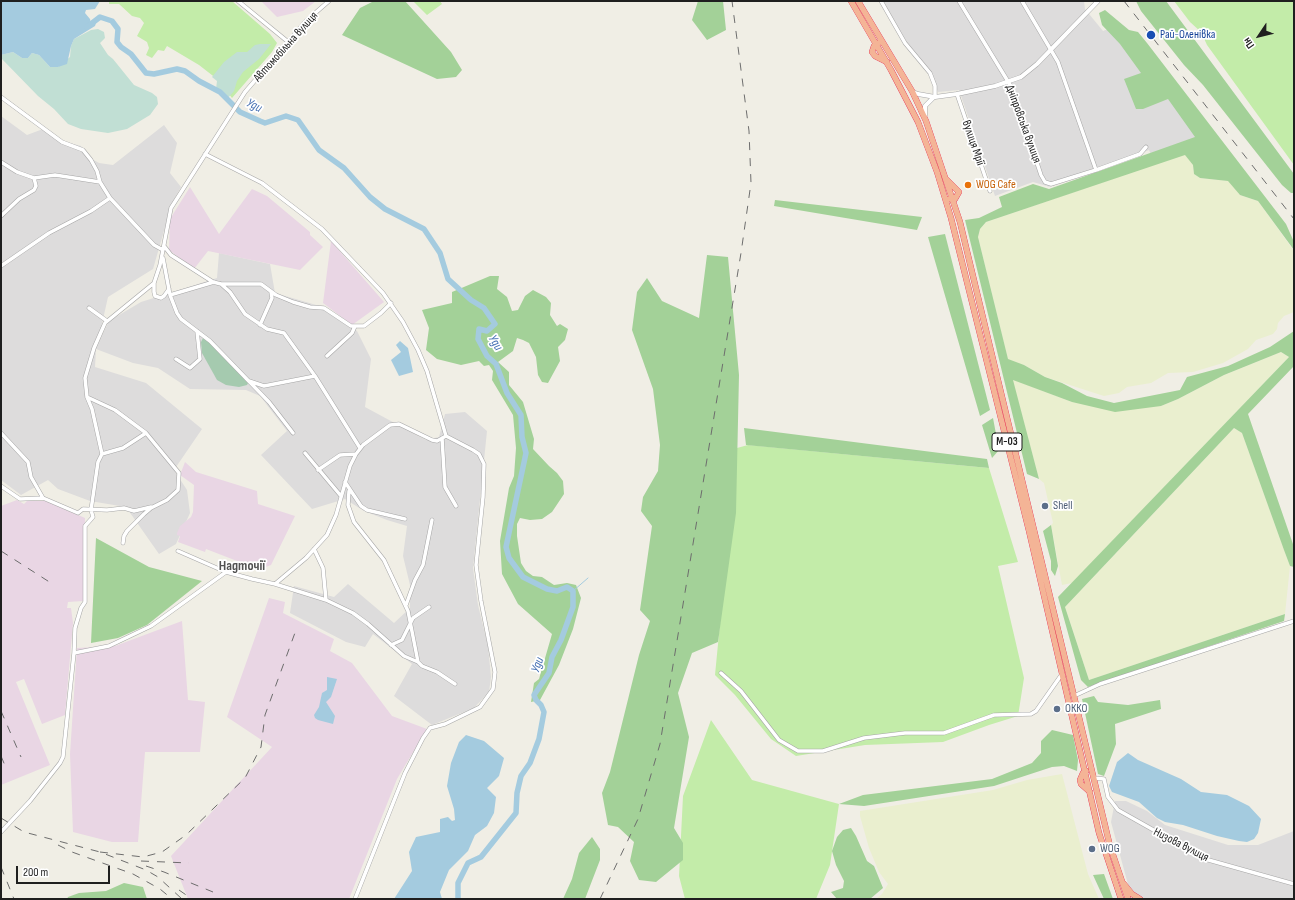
<!DOCTYPE html>
<html>
<head>
<meta charset="utf-8">
<style>
	body { margin:0 }
	#map { position:relative; width:1295px; height:900px; overflow:hidden; background:#f0eee5; font-family:"Sofia Sans Condensed",sans-serif }
	canvas { display:block }
	.frame { position:absolute; inset:0; border:2px solid #1f1f1f; pointer-events:none }
	.north { position:absolute; left:1239px; top:16px; width:40px; height:40px; -webkit-text-stroke:3px #fff; paint-order:stroke; rotate:235deg; font-size:11px; font-weight:700; line-height:16px; text-align:center; color:#1f1f1f }
	.north::after { content:''; display:block; margin:auto; width:14px; height:18px; background:#1f1f1f; clip-path:polygon(50% 0,100% 100%,50% 72%,0 100%) }
	.scale { position:absolute; left:16px; top:866px; width:94px; height:18px; box-sizing:border-box; border:2px solid #1f1f1f; border-top:0; padding-left:5px; font-size:12px; line-height:14px; white-space:nowrap; color:#1f1f1f; -webkit-text-stroke:3px #fff; paint-order:stroke }
</style>
</head>
<body>
<div id="map">
<canvas width="1295" height="900"></canvas>
<div class="frame"></div>
<div class="north">Пн</div>
<div class="scale">200 m</div>
</div>
<script>
const c = document.querySelector('canvas').getContext('2d');
c.lineJoin = 'round';
function paint(path, color) {
  c.fillStyle = color;
  c.fill(path, 'evenodd');
}
function poly(rows) {
  const path = new Path2D();
  for (const r of rows) {
    path.moveTo(r[0], r[1]);
    for (let i = 2; i < r.length; i += 2) path.lineTo(r[i], r[i + 1]);
  }
  return path;
}
function strokePath(path, color, width, dash) {
  c.strokeStyle = color;
  c.lineWidth = width;
  c.lineCap = dash ? 'butt' : 'round';
  c.setLineDash(dash || []);
  c.stroke(path);
}
function label(font, color, halo, rows, align = 'center') {
  c.font = font + ' "Sofia Sans Condensed",sans-serif';
  c.lineWidth = 3.5;
  c.setLineDash([]);
  c.textBaseline = 'middle';
  c.strokeStyle = halo;
  c.fillStyle = color;
  for (const [text, x, y, turn = 0] of rows) {
    c.save();
    c.translate(x, y);
    c.rotate((+turn || 0) * Math.PI / 180);
    c.textAlign = isNaN(turn) ? turn : align;
    if (halo) c.strokeText(text, 0, 0);
    c.fillText(text, 0, 0);
    c.restore();
  }
}
paint(poly([
	[883,1,1084,1,1085,9,1103,31,1108,29,1163,87,1199,138,1152,157,1149,150,1050,187,1033,182,995,196,959,90,938,92,931,73,906,41],
	[1,116,27,135,43,129,63,141,81,146,92,159,99,163,113,165,164,125,177,143,170,173,181,187,172,203,153,269,108,297,97,346,109,321,141,302,217,278,219,253,270,264,275,293,323,307,357,331,371,359,365,407,426,440,439,437,445,414,465,412,487,431,473,568,478,605,488,646,491,677,489,692,474,708,432,725,394,696,412,664,373,634,365,647,346,642,290,613,294,586,334,597,348,584,394,623,410,608,410,585,403,556,407,526,387,520,364,511,345,499,312,509,261,455,287,431,260,396,246,390,190,389,158,368,133,363,96,349,95,367,146,383,202,429,174,470,187,490,190,513,176,544,159,554,126,507,90,501,58,489,48,480,21,495,1,480],
	[1115,801,1126,801,1147,811,1165,825,1228,845,1258,845,1294,831,1294,899,1132,899,1111,822]
]), '#dddcdc');
paint(poly([
	[261,1,316,1,303,11,277,17],
	[190,187,219,234,252,189,267,196,310,232,310,235,323,247,300,270,208,251,194,269,169,250,170,219],
	[331,241,384,302,352,325,323,303],
	[185,462,196,472,257,491,258,504,295,516,271,565,263,568,250,566,206,549,205,552,178,542,180,536,177,535,177,533,180,526,191,517,193,512,194,485,180,475],
	[17,500,24,504,27,501,46,501,85,518,83,601,68,602,67,608,71,608,73,623,65,715,42,724,24,679,16,682,50,765,1,785,1,506],
	[269,598,285,602,283,613,334,639,330,651,352,663,392,716,427,729,397,779,349,899,188,899,171,856,272,747,227,717],
	[182,621,188,700,205,702,200,752,145,752,138,842,112,842,73,832,70,754,77,648,115,646]
]), '#e9d6e4');
paint(poly([
	[1185,154,1193,165,1194,174,1200,178,1229,181,1240,195,1258,201,1294,251,1294,312,1284,316,1278,323,1277,329,1273,334,1256,340,1248,349,1223,363,1193,372,1168,373,1151,383,1127,387,1119,393,1104,396,1045,377,1024,365,1008,360,978,237,980,229,986,222],
	[1281,352,1289,357,1072,583,1062,585,1051,525,1053,523,1044,483,1039,479,1012,379,1072,402,1161,406,1178,399,1224,375],
	[1234,428,1242,433,1290,566,1285,614,1089,680,1065,607],
	[1062,774,1088,874,1099,899,876,899,882,894,888,884,879,872,869,848,860,816,860,811,993,790,1027,780]
]), '#eaefcf');
paint(poly([
	[109,1,232,1,270,34,277,43,272,52,232,98,217,79,199,65,167,46,164,51,158,50,152,58,146,55,149,48,147,42,137,36,144,23,140,18,132,16,119,4,109,4],
	[413,1,440,1,442,4,427,15],
	[1174,1,1294,1,1294,165,1207,45,1201,32,1190,22],
	[748,445,989,468,1018,562,998,566,1024,678,1018,716,989,725,943,742,865,745,796,756,771,739,735,695,715,675,737,448],
	[711,720,752,780,839,804,830,865,816,899,685,899,679,876,683,796]
]), '#c3eca9');
paint(poly([
	[374,1,405,1,451,52,462,70,456,77,437,79,342,35,360,8],
	[698,1,723,1,726,30,707,40,692,20],
	[1136,1,1166,1,1294,174,1294,193,1291,193,1282,185,1203,85,1184,65,1141,11],
	[1105,10,1129,30,1138,32,1147,43,1286,224,1294,242,1294,250,1258,201,1240,195,1228,181,1200,178,1194,174,1193,165,1185,155,986,222,980,229,978,237,1008,359,1024,365,1045,377,1062,383,1087,396,1114,403,1180,390,1187,377,1228,366,1270,347,1294,331,1294,366,1248,414,1294,547,1294,567,1290,566,1284,550,1242,433,1234,428,1065,607,1089,680,1285,614,1284,621,1088,687,1081,680,1058,597,1289,357,1281,352,1224,375,1178,399,1161,406,1115,412,1072,402,1013,380,1039,479,1027,474,965,220,979,218,1002,207,999,197,1033,184,1049,189,1195,137,1168,99,1143,109,1136,109,1124,79,1141,73,1120,44,1102,25,1099,13],
	[775,200,922,217,917,230,774,206],
	[945,234,990,410,980,416,928,237],
	[707,255,728,257,739,375,736,513,718,642,692,653,678,693,689,737,674,828,683,843,683,860,656,882,639,880,630,861,634,842,618,827,608,825,602,793,610,772,639,655,650,621,640,610,652,526,641,511,643,497,658,471,660,445,653,389,632,330,637,292,647,278,662,301,699,318],
	[490,276,499,276,497,289,507,297,512,311,518,310,525,296,533,290,546,297,551,303,550,315,557,326,560,324,568,329,565,340,558,347,560,361,548,383,542,382,538,375,536,357,529,343,523,340,517,338,513,351,498,362,509,372,509,385,523,402,534,439,533,449,549,466,557,473,563,481,564,494,552,512,542,519,530,520,520,518,517,524,517,536,521,563,526,571,533,576,542,577,554,585,567,583,576,585,581,598,573,629,559,665,540,700,531,702,534,683,539,679,552,634,518,604,502,574,500,541,509,488,514,476,516,448,513,415,492,380,493,371,489,365,484,366,479,361,461,365,437,359,426,350,429,328,422,310,452,303,452,292],
	[993,418,999,450,992,458,982,425],
	[744,428,987,459,989,468,746,445],
	[1051,525,1058,566,1055,576,1051,570,1051,561,1043,531],
	[96,538,149,567,202,581,147,625,118,638,91,643],
	[1094,696,1098,702,1128,705,1160,700,1161,709,1115,724,1116,744,1104,776,1098,774,1082,699],
	[1052,730,1073,735,1078,760,1077,771,1064,766,1052,767,994,786,864,806,839,804,863,795,992,779,1032,763,1041,753,1041,741],
	[851,828,856,836,867,861,874,866,883,888,870,899,837,899,831,892,843,888,844,881,836,865,832,851,837,837,843,830],
	[592,837,600,849,600,860,585,899,563,899,572,879,579,853],
	[1104,874,1113,899,1104,899,1093,875],
	[124,883,143,887,147,899,67,899,68,897,79,893,106,891]
]), '#a3d198');
paint(poly([
	[98,29,104,32,105,38,100,43,108,55,113,59,134,85,152,93,157,97,158,104,150,115,127,129,108,133,81,129,68,124,54,109,38,96,1,58,1,55,13,52,22,58,28,58,32,53,39,55,50,67,58,67,70,57,71,46,74,39,91,30],
	[260,44,271,44,259,59,243,72,237,81,234,91,228,98,216,89,217,81,212,77,224,62,237,52,247,52,255,45]
]), '#c1dfd4');
paint(poly([
	[203,338,205,338,212,343,248,383,247,385,239,387,226,385,217,380,202,353,201,342]
]), '#a5caaf');
paint(poly([
	[1,1,100,1,95,9,86,10,85,13,90,19,91,24,97,20,95,26,74,39,71,46,67,64,58,67,50,67,39,55,32,53,28,58,22,58,13,52,1,55],
	[400,341,408,348,413,372,399,376,391,360,401,352,396,345],
	[327,677,337,679,331,697,326,702,335,716,333,724,318,720,315,718,314,715,319,707,322,693,327,690],
	[466,735,484,741,504,758,499,776,487,788,496,797,494,813,487,826,475,835,468,851,449,870,440,892,442,899,394,899,412,871,409,852,416,837,440,832,440,819,448,817,452,821,455,820,454,809,447,786,451,763,459,742],
	[1128,753,1138,760,1181,779,1201,792,1227,795,1249,806,1261,819,1258,833,1254,839,1247,842,1239,841,1217,836,1183,825,1165,822,1157,818,1139,802,1112,792,1109,786,1117,762]
]), '#a4cbdf');
strokePath(poly([
	[573,591,588,578]
]), '#a4cbdf', 1);
strokePath(poly([
	[87,27,100,17,112,21,118,29,117,42,121,47,131,54,146,73,154,74,177,69,185,71,199,81,220,92,240,112,260,121,265,123,286,116,298,120,319,150,344,168,370,197,385,209,424,229,440,253,448,279,471,300,484,308,495,324,487,331,479,329,478,339,487,356,496,364,507,393,521,415,522,437,526,453,506,547,509,558,523,577,547,589,557,591,567,587,573,591,573,607,561,640,552,657,549,673,534,695,536,700,541,705,544,712,539,739,530,763,521,776,517,793,516,813,481,857,468,863,458,883,458,899]
]), '#a4cbdf', 5.5);
const minor = poly([
	[238,1,287,41],
	[881,1,905,43,930,73,935,86,935,97],
	[959,1,1012,88,1041,175,1045,182,1051,184,1096,170],
	[1022,1,1058,62,1096,170,1140,154,1146,147],
	[957,94,990,191],
	[1,97,62,142,83,150,91,160,97,171,100,182,110,198,154,245,163,250],
	[205,154,262,183,322,229,383,293,403,322,418,350,427,371,446,436,473,450,479,454,484,464,483,497,476,565,481,601,495,672,493,689,480,707,445,724,430,728,423,738,405,773,355,899],
	[1,162,17,172,34,178,55,175,100,182],
	[1,216,19,199,34,190,36,186,34,178],
	[164,246,171,255,213,282,221,284,261,284,276,295,293,302,310,307,324,308,351,326,364,326,381,313,391,303],
	[163,258,170,295,177,313,181,319,210,341,269,402,293,433],
	[1,266,49,233,91,211,110,198],
	[221,284,230,292,245,314,267,329,284,333,315,376,360,448],
	[169,289,164,296,161,298,155,296,154,292,154,283,160,265,171,208,245,92,306,21,329,1],
	[170,295,214,282],
	[89,308,107,321],
	[260,325,272,298,271,292],
	[327,356,352,333,355,326],
	[176,359,190,368,200,359,197,331],
	[249,381,264,386,315,376],
	[87,397,115,410,146,433,179,473,178,490,167,500,151,508,144,514,127,531,124,536,123,543],
	[1,433,28,462,31,477,43,498,78,513,83,509,107,510,124,508,134,511,151,507],
	[442,438,445,487,456,506],
	[305,453,341,496],
	[102,454,123,448,146,433],
	[318,470,340,455,356,454],
	[345,482,361,506,367,510,405,519],
	[1,486,20,499,43,498],
	[349,491,348,505,354,522,384,560,408,611,418,662,422,666,437,672,455,684],
	[314,549,323,568,326,600],
	[178,551,226,572,252,579,275,584,306,558,327,535,336,515,350,466,356,454,363,445,390,425,399,424,432,440,437,441,446,436],
	[275,584,326,600,353,613,368,624,404,656,418,662],
	[406,605,415,580,423,565,432,520],
	[391,645,402,640,413,618,429,607],
	[74,653,75,628,81,608,85,602,85,526,93,517,91,510,98,462,102,454,92,409,87,397,85,378,94,348,105,323,154,283],
	[721,673,741,691,779,740,798,751,823,751,864,738,905,733,944,733,994,715,1031,714,1036,711,1062,674],
	[1074,696,1100,684,1294,621],
	[1094,778,1104,779,1108,797,1118,810,1205,859,1294,884],
	[1,832,30,801,60,763,63,757,74,653,109,646,151,626,226,572]
]);
const tertiary = poly([
	[913,92,918,94,935,97,957,94,995,86,1021,77,1037,64,1098,1],
	[925,115,925,106,934,97]
]);
const trunk = poly([
	[851,1,891,70,918,122,937,172,951,218,1029,531,1099,833,1121,899],
	[858,1,912,91,926,121,960,222,1110,846,1128,899],
	[880,42,874,46,872,52,875,56,887,62],
	[946,179,959,192,955,199,949,199],
	[1086,771,1083,773,1080,780,1081,784,1090,792],
	[1124,884,1132,894,1140,899]
]);
strokePath(minor, '#a6a6a6', 4.5);
strokePath(tertiary, '#a6a6a6', 5);
strokePath(trunk, '#e21e4c', 6);
strokePath(minor, '#fff', 3.5);
strokePath(tertiary, '#fff', 4);
strokePath(trunk, '#f4b496', 5.5);
strokePath(poly([
	[1124,1,1294,219],
	[1,551,51,583],
	[1,711,21,757],
	[1,756,6,768],
	[1,818,24,832,100,852,146,870,158,877,182,899],
	[58,845,72,852,133,874,160,889,172,899],
	[100,852,143,857,162,852,186,835,245,778,261,747,265,715,296,630],
	[141,861,189,863],
	[146,866,164,872,213,892],
	[1,867,14,899],
	[179,890,192,899],
	[600,899,638,819,660,744,741,253,751,183,749,131,732,1]
]), '#6d6d6d', 1, [8, 8]);
for (const [x, y, r, color] of [
	[1151,35,5,"#1a4fb4"],
	[968,185,4,"#e8710a"],
	[1045,506,4,"#5c6f8a"],
	[1057,709,4,"#5c6f8a"],
	[1092,849,4,"#5c6f8a"]
]) {
  const dot = new Path2D();
  dot.arc(x, y, r, 0, 2 * Math.PI);
  c.fillStyle = color;
  c.fill(dot);
  strokePath(dot, '#fff', 1.5);
}
for (const [x, y, w] of [
	[1007,442,30]
]) {
  const box = new Path2D();
  box.roundRect(x - w / 2, y - 9, w, 18, 3);
  c.fillStyle = '#fff';
  c.fill(box);
  strokePath(box, '#1f1f1f', 1);
}
label('bold 11px', '#1f1f1f', null, [
	["М-03",1007,442]
]);
label('12px', '#164399', '#fff', [
	["Рай-Оленівка",1160,35]
], 'left');
label('12px', '#1f1f1f', '#fff', [
	["Автомобільна вулиця",286,47,-48],
	["Дніпровська вулиця",1023,124,70],
	["вулиця Мрії",973,143,71],
	["Низова вулиця",1181,845,27]
]);
label('12px', '#c56008', '#fff', [
	["WOG Cafe",976,185]
], 'left');
label('12px', '#4e5e75', '#fff', [
	["Shell",1053,506],
	["ОККО",1065,709],
	["WOG",1100,849]
], 'left');
label('italic 13px', '#4771b3', '#fff', [
	["Уди",254,106,27],
	["Уди",495,343,59],
	["Уди",538,665,-70]
]);
label('bold 14px', '#525252', '#fff', [
	["Надточії",242,566]
]);
</script>
</body>
</html>
